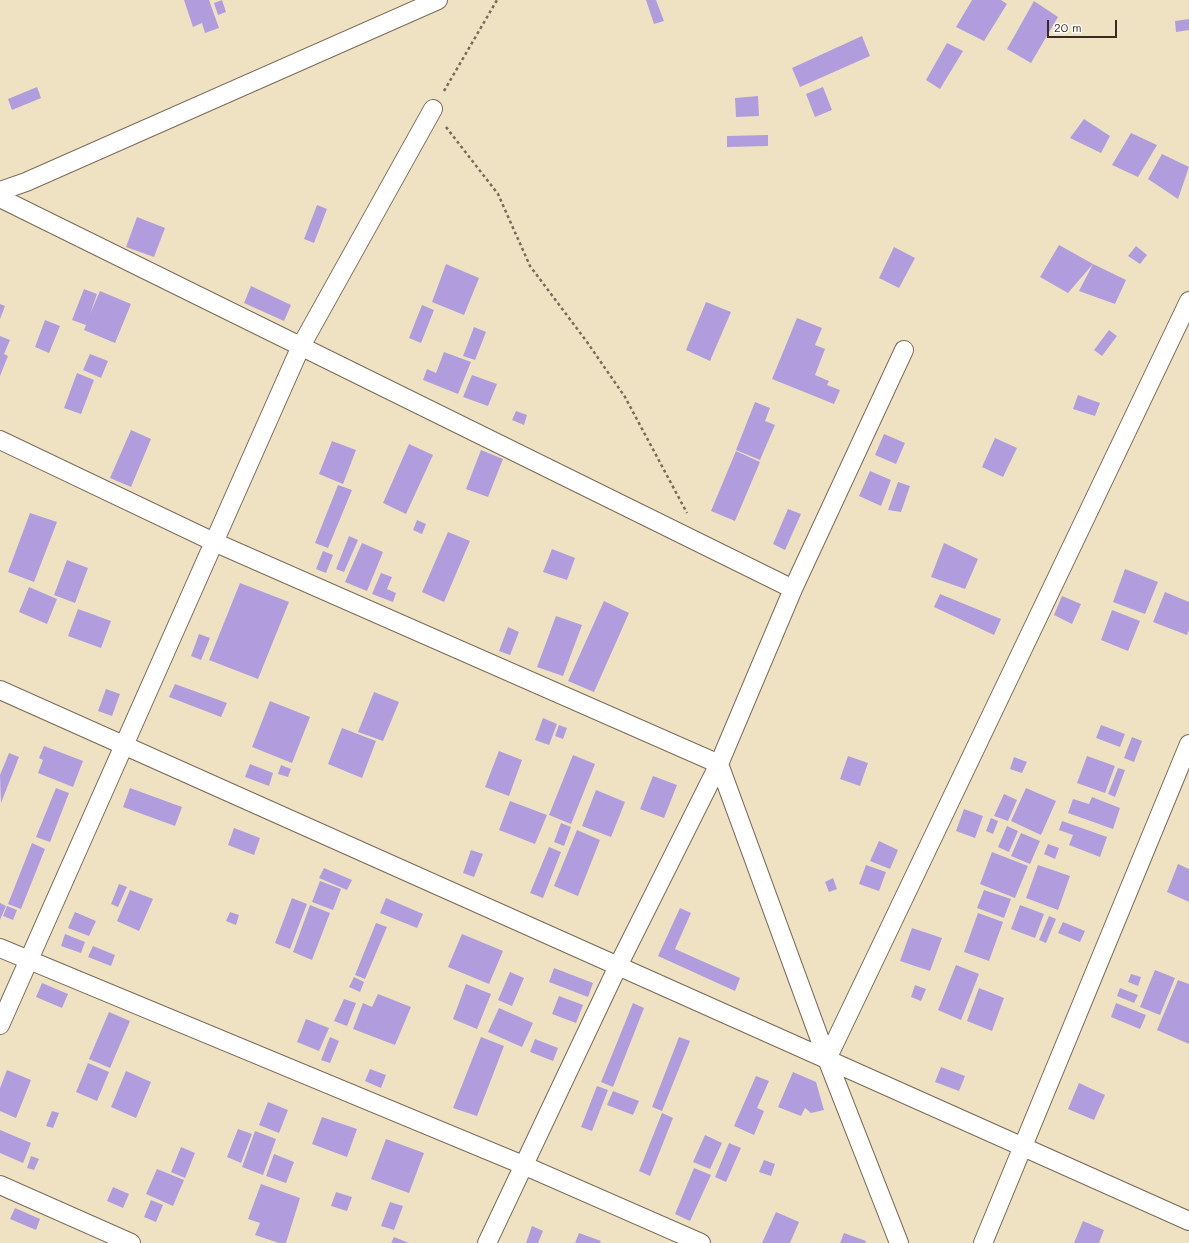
<!DOCTYPE html>
<html>
<head>
<meta charset="utf-8">
<style>
	body { margin:0 }
	#map { position:relative; width:1189px; height:1243px; overflow:hidden; background:#efe2c3; font-family:Mali,sans-serif }
	canvas { display:block }
	.scale { position:absolute; left:1047px; top:20px; width:70px; height:18px; box-sizing:border-box; border:2px solid #3b2a1e; border-top:0; padding-left:5px; font-size:12px; line-height:14px; white-space:nowrap; color:#3b2a1e; -webkit-text-stroke:3px #fff; paint-order:stroke }
</style>
</head>
<body>
<div id="map">
<canvas width="1189" height="1243"></canvas>
<div class="scale">20 m</div>
</div>
<script>
const c = document.querySelector('canvas').getContext('2d');
c.lineJoin = 'round';
function paint(path, color) {
  c.fillStyle = color;
  c.fill(path, 'evenodd');
}
function poly(rows) {
  const path = new Path2D();
  for (const r of rows) {
    path.moveTo(r[0], r[1]);
    for (let i = 2; i < r.length; i += 2) path.lineTo(r[i], r[i + 1]);
  }
  return path;
}
function strokePath(path, color, width, dash) {
  c.strokeStyle = color;
  c.lineWidth = width;
  c.lineCap = dash ? 'butt' : 'round';
  c.setLineDash(dash || []);
  c.stroke(path);
}
paint(poly([
	[184,0,209,0,219,28,205,33,202,23,193,27],
	[222,0,226,12,218,15,214,3],
	[646,0,656,0,664,21,654,24],
	[972,0,1001,0,1007,4,984,41,956,27],
	[1034,1,1058,17,1031,63,1007,49],
	[1189,19,1189,30,1176,32,1175,21],
	[862,36,870,56,800,87,792,68],
	[947,43,963,51,940,89,926,80],
	[37,87,41,98,12,110,8,99],
	[823,87,832,110,815,117,806,94],
	[758,96,759,116,736,117,735,98],
	[1084,119,1110,136,1101,153,1070,138],
	[1131,133,1157,145,1138,177,1112,165],
	[768,135,768,146,727,147,727,136],
	[1162,154,1189,167,1178,199,1148,179],
	[317,205,327,209,314,243,304,239],
	[137,217,165,228,154,257,126,247],
	[1059,245,1093,264,1068,293,1040,277],
	[1136,246,1147,255,1140,264,1128,256],
	[894,247,915,258,899,288,879,278],
	[446,264,479,278,464,315,432,302],
	[1093,264,1126,280,1115,304,1079,291],
	[251,286,291,305,284,321,244,303],
	[84,289,97,294,90,314,100,291,131,304,115,343,84,330,86,325,72,320],
	[706,302,731,312,710,361,686,350],
	[0,304,5,306,0,319],
	[422,305,434,310,421,343,409,338],
	[797,318,822,328,815,345,825,349,815,375,829,381,827,385,840,390,834,404,772,379],
	[45,320,60,326,49,353,35,347],
	[474,327,486,332,475,360,463,356],
	[1109,330,1117,336,1102,356,1094,350],
	[0,336,10,340,4,354,8,356,0,376],
	[444,352,471,362,458,394,423,380,427,369,436,373],
	[90,354,108,361,101,378,83,370],
	[77,373,94,380,81,414,64,408],
	[472,375,497,384,488,406,463,397],
	[1078,395,1100,403,1095,416,1073,409],
	[755,402,770,408,765,421,775,425,760,460,736,450],
	[516,411,527,415,524,425,512,420],
	[131,430,151,439,131,487,110,478],
	[884,434,905,443,896,464,875,455],
	[995,438,1017,448,1003,477,982,467],
	[332,441,356,450,343,484,319,474],
	[409,444,433,455,406,514,383,503],
	[481,450,503,459,488,497,466,489],
	[736,451,760,462,735,521,711,511],
	[870,471,891,480,881,506,859,496],
	[898,482,910,486,901,512,888,510],
	[338,485,352,490,328,548,315,543],
	[788,509,801,514,785,550,773,544],
	[30,513,57,522,34,582,8,572],
	[417,520,426,524,422,534,413,530],
	[448,532,470,541,444,602,422,592],
	[349,536,358,540,344,572,336,569],
	[362,543,383,552,367,591,345,582],
	[944,543,978,559,965,589,931,577],
	[552,549,575,558,567,580,543,572],
	[323,551,333,555,326,573,316,569],
	[67,560,88,568,75,603,54,595],
	[1125,569,1158,582,1145,614,1113,602],
	[381,573,392,577,387,589,396,593,393,602,372,594],
	[240,583,289,602,258,679,209,660],
	[29,587,57,599,47,624,19,612],
	[1165,592,1189,602,1189,630,1187,635,1153,622],
	[940,594,1001,619,994,635,934,607],
	[1062,596,1081,604,1072,624,1054,615],
	[604,601,629,613,594,692,568,681],
	[78,609,111,621,101,648,68,636],
	[1112,610,1140,621,1128,651,1101,640],
	[556,616,582,625,563,676,537,667],
	[508,627,519,632,510,655,499,651],
	[199,634,210,638,201,660,191,656],
	[175,684,227,703,221,717,169,697],
	[106,689,120,694,112,716,98,711],
	[374,692,399,702,383,741,358,732],
	[270,701,310,717,292,763,252,747],
	[543,718,557,724,549,745,535,740],
	[559,725,567,728,563,739,555,736],
	[1101,725,1125,734,1120,747,1096,738],
	[342,728,376,741,362,778,328,764],
	[1132,737,1142,741,1134,762,1124,758],
	[44,746,83,761,73,787,38,773,43,760,39,758],
	[499,751,522,760,509,796,485,787],
	[9,753,19,757,1,803,0,775],
	[573,755,595,764,571,824,549,815],
	[848,756,868,763,860,786,840,779],
	[1087,756,1115,766,1105,793,1077,783],
	[1014,757,1027,762,1022,773,1010,769],
	[250,764,273,773,269,786,245,777],
	[281,765,291,769,288,777,278,774],
	[1118,768,1125,770,1115,797,1108,794],
	[653,776,677,785,664,818,640,809],
	[56,788,69,793,50,842,36,837],
	[130,788,182,807,175,826,123,807],
	[1026,788,1056,801,1041,835,1011,821],
	[596,790,625,802,611,837,582,826],
	[1004,794,1017,800,1008,821,994,816],
	[1092,797,1120,808,1113,829,1068,813,1073,799,1089,804],
	[510,801,547,815,535,844,499,830],
	[964,809,983,816,975,838,956,831],
	[991,818,998,821,993,834,986,831],
	[1062,821,1107,837,1100,857,1069,845,1073,835,1059,830],
	[561,823,571,827,564,846,554,842],
	[1007,826,1018,831,1009,852,998,847],
	[234,828,260,838,254,855,228,845],
	[577,830,600,840,578,896,554,886],
	[1021,833,1040,841,1030,864,1011,856],
	[879,841,898,850,890,869,870,861],
	[32,843,45,849,21,909,8,904],
	[1048,844,1059,848,1055,859,1044,854],
	[549,847,561,852,543,898,530,893],
	[471,850,483,854,474,877,463,873],
	[992,852,1028,866,1015,898,980,884],
	[1178,864,1189,869,1189,902,1167,892],
	[866,865,886,872,879,891,859,884],
	[1038,865,1070,876,1058,910,1026,898],
	[324,868,352,880,347,890,319,878],
	[833,878,837,889,829,892,825,882],
	[320,881,341,889,333,910,312,902],
	[119,884,127,887,118,907,111,904],
	[130,890,153,899,139,931,117,921],
	[984,890,1011,899,1004,918,977,908],
	[292,898,307,904,290,949,275,943],
	[386,898,423,914,417,928,380,913],
	[0,903,6,906,0,920],
	[310,905,330,913,312,960,293,952],
	[1020,905,1044,914,1035,938,1011,929],
	[7,906,17,910,13,920,3,916],
	[680,908,691,913,675,949,740,978,735,991,658,956],
	[75,912,96,921,89,936,68,928],
	[230,912,239,915,236,925,226,921],
	[978,913,1003,922,989,961,964,952],
	[1049,916,1056,919,1046,943,1039,940],
	[1063,922,1085,931,1080,942,1058,933],
	[376,923,387,927,365,979,355,975],
	[912,928,942,938,930,971,900,961],
	[65,934,85,942,81,953,61,946],
	[462,934,503,951,489,984,448,967],
	[93,946,115,955,111,966,88,957],
	[956,965,979,974,961,1020,938,1010],
	[554,968,593,983,588,997,549,982],
	[1155,970,1175,978,1160,1015,1140,1007],
	[510,972,524,978,512,1006,498,1000],
	[1131,974,1141,977,1138,986,1128,982],
	[354,977,364,982,360,992,349,987],
	[1178,980,1189,984,1189,1044,1157,1030],
	[42,983,68,994,62,1008,36,997],
	[466,984,491,994,477,1029,453,1019],
	[915,985,926,989,921,1001,911,997],
	[979,988,1004,998,992,1031,967,1021],
	[1120,988,1138,995,1134,1003,1117,996],
	[378,994,411,1007,395,1045,353,1029,363,1003,372,1007],
	[559,996,583,1005,576,1023,552,1014],
	[344,999,356,1003,347,1026,334,1021],
	[633,1003,644,1008,613,1087,601,1082],
	[1116,1003,1146,1015,1140,1029,1111,1017],
	[499,1008,533,1023,522,1047,488,1032],
	[109,1012,130,1021,110,1068,89,1059],
	[306,1019,329,1028,319,1051,297,1042],
	[330,1037,339,1041,330,1063,321,1060],
	[481,1037,504,1046,477,1116,453,1108],
	[679,1037,690,1041,662,1111,652,1107],
	[535,1039,558,1048,553,1061,530,1052],
	[88,1063,109,1072,97,1101,76,1092],
	[941,1067,965,1076,959,1091,935,1082],
	[370,1069,386,1075,381,1088,365,1081],
	[7,1070,31,1080,16,1118,0,1111,0,1088],
	[126,1071,151,1082,136,1118,111,1107],
	[793,1072,816,1082,824,1110,811,1113,805,1108,801,1116,778,1107],
	[756,1076,769,1081,757,1108,764,1111,754,1135,734,1126],
	[1079,1083,1105,1095,1094,1120,1068,1109],
	[597,1086,608,1090,592,1131,581,1127],
	[613,1091,639,1101,633,1115,607,1105],
	[268,1102,288,1110,279,1133,259,1125],
	[52,1111,59,1113,53,1128,46,1126],
	[662,1113,673,1118,650,1176,639,1171],
	[322,1117,357,1129,347,1157,312,1144],
	[238,1129,252,1134,241,1163,227,1157],
	[0,1130,31,1143,23,1163,0,1153],
	[255,1131,276,1139,263,1175,242,1167],
	[705,1135,722,1143,710,1169,693,1162],
	[386,1139,424,1153,409,1193,371,1179],
	[729,1143,741,1148,726,1182,715,1177],
	[181,1147,195,1153,185,1178,171,1172],
	[274,1154,294,1162,286,1183,266,1176],
	[31,1156,39,1159,34,1170,27,1168],
	[764,1160,775,1164,771,1176,759,1172],
	[694,1168,711,1175,690,1221,675,1214],
	[157,1169,184,1180,173,1206,146,1194],
	[261,1184,300,1198,286,1243,279,1243,255,1235,260,1223,248,1219],
	[113,1187,129,1194,123,1208,107,1201],
	[336,1192,352,1197,347,1211,331,1206],
	[151,1200,163,1205,156,1222,144,1217],
	[390,1202,403,1206,394,1230,381,1226],
	[15,1208,40,1219,36,1230,10,1219],
	[776,1212,799,1222,790,1243,762,1243],
	[1083,1221,1104,1230,1099,1243,1074,1243],
	[532,1226,543,1231,538,1243,526,1243],
	[579,1233,601,1241,600,1243,575,1243],
	[844,1233,866,1241,865,1243,840,1243],
	[394,1237,409,1243,391,1243]
]), '#b19ddd');
const minor = poly([
	[0,191,26,182,438,0],
	[0,198,793,589],
	[0,440,214,542,719,764,827,1059,899,1243],
	[0,690,1189,1221],
	[0,948,523,1165,701,1243],
	[0,1025,301,346,433,109],
	[827,1059,1189,301],
	[0,1185,131,1243],
	[487,1243,618,966,719,764,793,589,904,350],
	[983,1243,1189,744]
]);
strokePath(minor, '#7a6a58', 20);
strokePath(poly([
	[444,91,497,0],
	[446,127,498,194,530,266,587,342,625,397,687,513]
]), '#7a6a58', 2.5, [3, 3]);
strokePath(minor, '#fff', 18);
</script>
</body>
</html>
